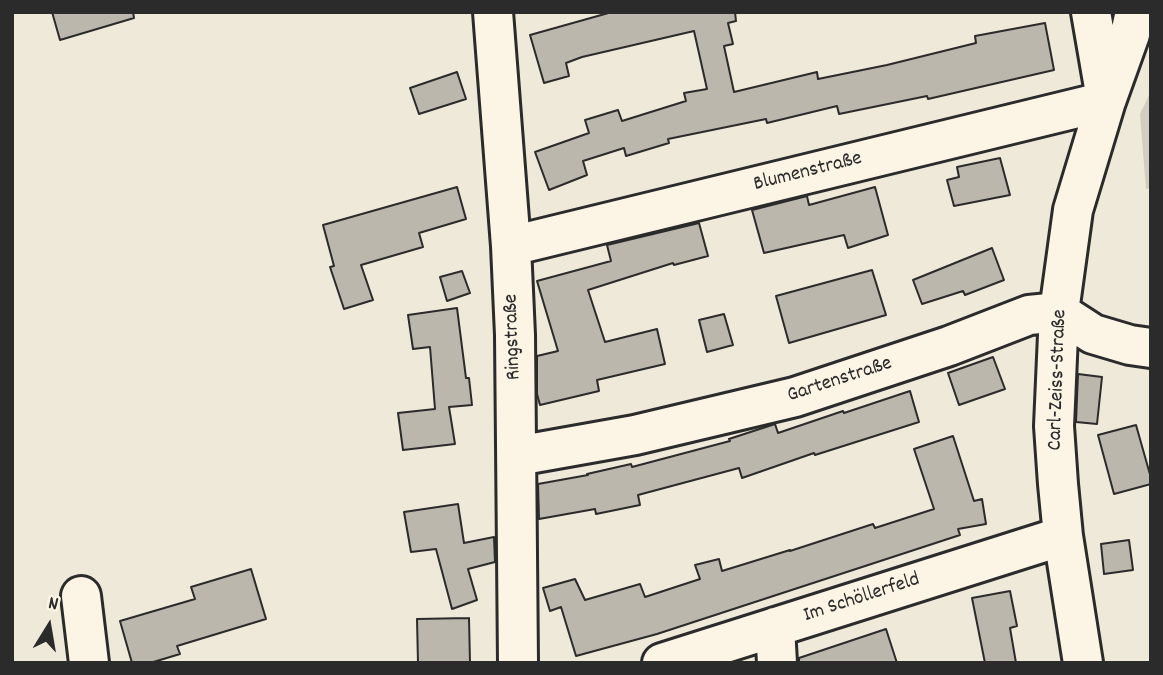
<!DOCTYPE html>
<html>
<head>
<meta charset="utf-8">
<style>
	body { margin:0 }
	#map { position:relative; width:1163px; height:675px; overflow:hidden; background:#efe9da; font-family:Dekko,sans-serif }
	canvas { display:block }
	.frame { position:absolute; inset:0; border:14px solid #2b2b2b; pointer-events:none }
	.north { position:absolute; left:14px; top:591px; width:70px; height:70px; -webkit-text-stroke:5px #fcf5e5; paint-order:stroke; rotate:11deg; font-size:19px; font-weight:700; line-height:28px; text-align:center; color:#2b2b2b }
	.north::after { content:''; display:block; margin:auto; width:24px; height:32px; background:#2b2b2b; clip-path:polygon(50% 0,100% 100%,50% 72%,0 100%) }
</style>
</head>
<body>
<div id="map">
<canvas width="1163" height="675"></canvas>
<div class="frame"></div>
<div class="north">N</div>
</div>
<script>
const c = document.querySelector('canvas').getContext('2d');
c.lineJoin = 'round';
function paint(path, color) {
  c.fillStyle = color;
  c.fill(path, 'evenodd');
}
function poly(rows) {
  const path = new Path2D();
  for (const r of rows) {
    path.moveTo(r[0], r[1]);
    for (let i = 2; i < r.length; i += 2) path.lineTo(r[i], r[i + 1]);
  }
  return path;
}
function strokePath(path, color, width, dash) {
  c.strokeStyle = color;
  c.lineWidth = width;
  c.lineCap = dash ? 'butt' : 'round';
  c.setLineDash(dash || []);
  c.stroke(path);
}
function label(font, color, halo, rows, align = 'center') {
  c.font = font + ' Dekko,sans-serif';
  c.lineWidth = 5;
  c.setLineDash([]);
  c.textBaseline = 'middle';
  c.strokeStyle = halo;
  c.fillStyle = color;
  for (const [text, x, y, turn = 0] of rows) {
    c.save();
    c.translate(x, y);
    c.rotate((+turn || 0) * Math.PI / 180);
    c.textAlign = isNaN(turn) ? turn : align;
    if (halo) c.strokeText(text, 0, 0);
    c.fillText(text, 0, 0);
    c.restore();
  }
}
paint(poly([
	[1151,91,1151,188,1146,189,1140,114]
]), '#d2cdc0');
const building = poly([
	[52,12,133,12,134,18,60,40,52,12],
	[612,12,735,12,736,21,728,23,733,44,724,46,734,92,817,72,818,79,887,65,976,43,975,36,1045,23,1054,70,928,99,927,96,839,114,837,106,767,123,766,119,668,139,669,143,626,156,624,148,583,161,587,175,549,190,535,152,589,133,585,120,618,110,622,121,686,101,684,93,707,89,694,31,582,57,566,63,569,76,544,83,530,35,612,12],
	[457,72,466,99,419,114,410,88,457,72],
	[1000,158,1010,195,954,206,947,180,959,177,957,167,1000,158],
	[457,187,466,219,419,233,423,247,361,265,373,300,344,309,330,267,334,266,323,225,457,187],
	[875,187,888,235,848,248,844,235,764,253,752,210,807,196,809,205,875,187],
	[699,223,708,256,674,265,673,263,588,290,605,342,657,329,665,364,597,380,599,391,540,405,537,394,537,356,558,351,537,281,611,261,607,245,699,223],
	[992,248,1004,280,965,295,963,291,922,304,913,280,992,248],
	[872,270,886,315,789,343,776,296,872,270],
	[462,271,470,293,447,301,440,277,462,271],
	[457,308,466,378,469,378,472,405,449,407,455,444,403,450,398,413,435,409,430,347,413,349,408,315,457,308],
	[724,314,733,345,707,352,699,320,724,314],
	[993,357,1005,389,959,405,948,373,993,357],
	[1078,374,1102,377,1097,424,1076,422,1078,374],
	[910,391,919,422,815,455,814,453,742,478,739,468,638,495,640,505,596,514,595,509,539,519,538,484,588,475,587,474,631,464,632,467,730,441,729,439,775,424,778,433,843,411,844,413,910,391],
	[1136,425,1151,478,1151,484,1114,494,1098,435,1136,425],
	[953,436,974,501,982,499,986,524,958,529,960,535,657,634,576,656,561,607,550,611,543,588,575,579,585,600,640,584,645,597,700,579,695,565,719,559,722,571,790,550,790,551,873,524,875,528,934,509,914,449,953,436],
	[458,504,464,543,494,537,495,562,468,569,477,600,452,609,436,549,411,552,404,512,458,504],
	[1129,540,1133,570,1104,574,1101,544,1129,540],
	[251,569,266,619,177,646,180,654,150,663,132,663,120,621,195,599,191,587,251,569],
	[1010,591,1017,626,1010,628,1016,663,985,663,972,598,1010,591],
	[469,618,470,663,418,663,417,619,469,618],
	[886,629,897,663,799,663,799,658,886,629]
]);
paint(building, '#bcb7ac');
strokePath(building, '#2b2b2b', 2);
const minor = poly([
	[493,12,511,246,515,335,518,663],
	[1091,12,1106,99],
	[511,246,1106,101],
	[517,456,635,435,795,397,949,346,1029,315,1059,312,1093,334,1130,345,1151,348],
	[81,596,89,663],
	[775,627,777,663],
	[662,663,1063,536],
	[1083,663,1063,536,1058,484,1054,426,1059,312,1073,210,1106,101,1130,34,1135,12]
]);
strokePath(minor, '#2b2b2b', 44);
strokePath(minor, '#fcf5e5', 38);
label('21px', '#2b2b2b', '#fcf5e5', [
	["Blumenstraße",808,173,-14],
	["Ringstraße",514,337,-92],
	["Carl-Zeiss-Straße",1059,380,-88],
	["Gartenstraße",840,381,-18],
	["Im Schöllerfeld",862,599,-18]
]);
</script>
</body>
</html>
